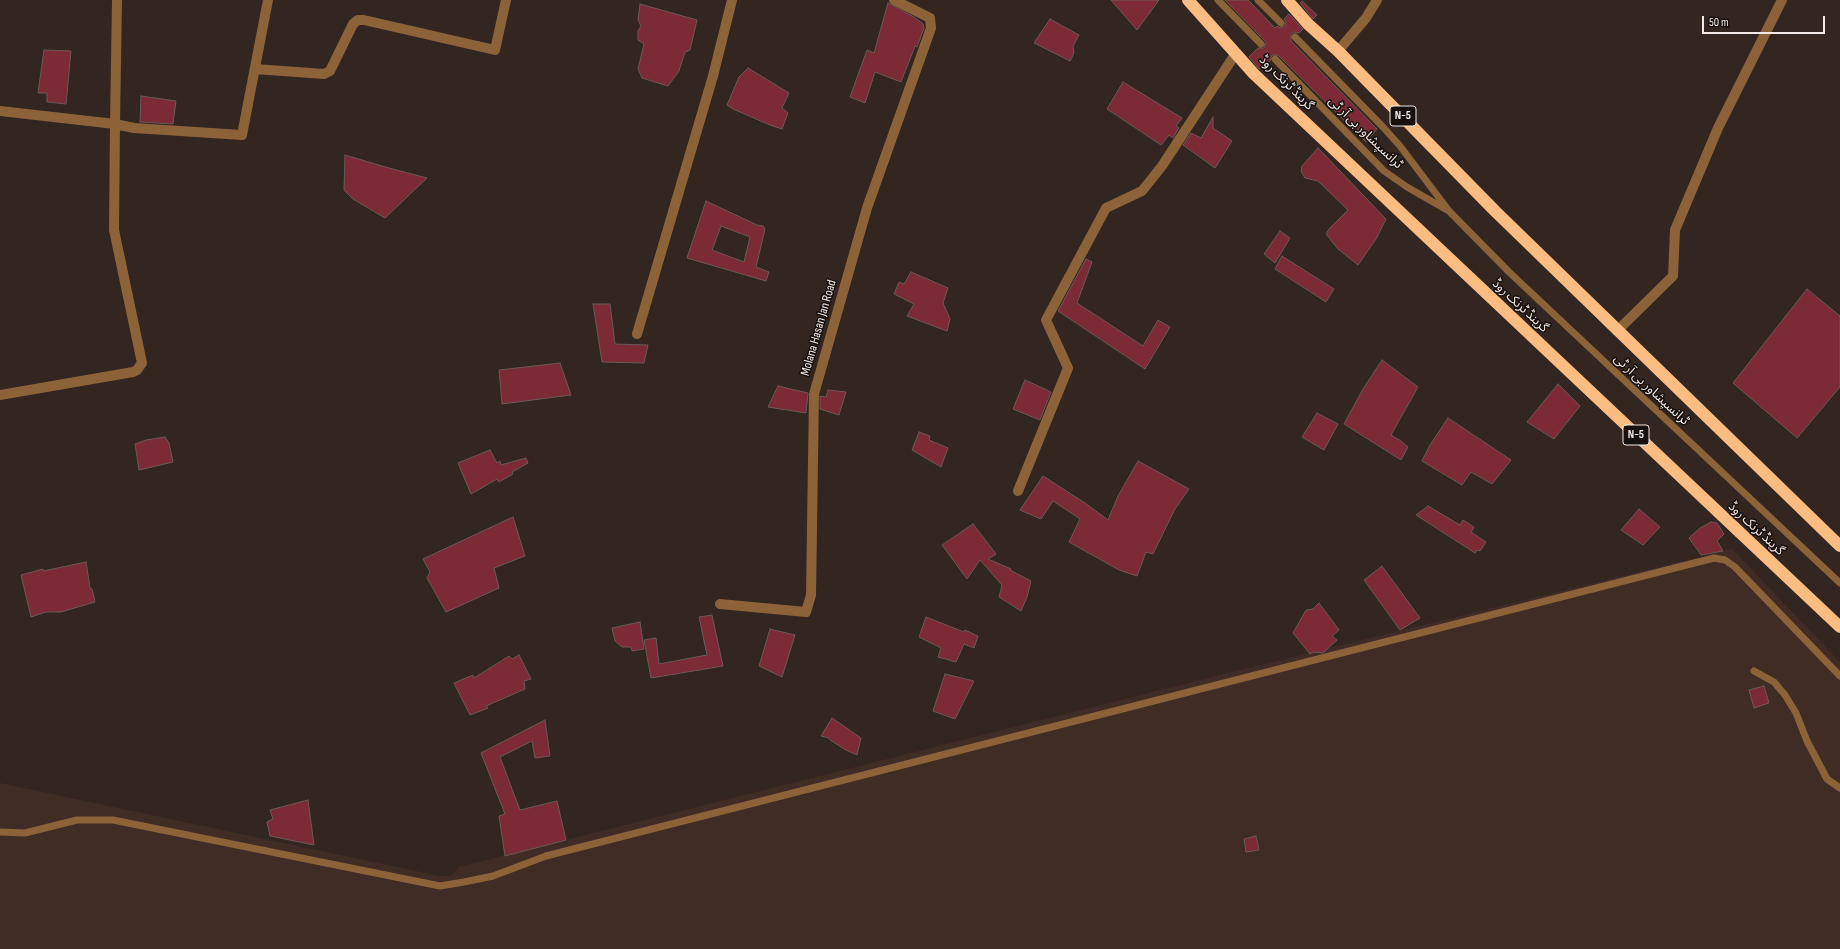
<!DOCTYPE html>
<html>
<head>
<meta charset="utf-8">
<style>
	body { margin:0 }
	#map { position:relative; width:1840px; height:949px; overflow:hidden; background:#332520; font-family:"Sofia Sans Condensed",sans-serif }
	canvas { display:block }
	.scale { position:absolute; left:1702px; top:16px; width:123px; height:18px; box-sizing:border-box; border:2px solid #f3e9e6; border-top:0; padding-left:5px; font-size:12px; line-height:14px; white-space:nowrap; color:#f3e9e6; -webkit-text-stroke:3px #16100e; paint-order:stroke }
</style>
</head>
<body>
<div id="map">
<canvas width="1840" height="949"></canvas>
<div class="scale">50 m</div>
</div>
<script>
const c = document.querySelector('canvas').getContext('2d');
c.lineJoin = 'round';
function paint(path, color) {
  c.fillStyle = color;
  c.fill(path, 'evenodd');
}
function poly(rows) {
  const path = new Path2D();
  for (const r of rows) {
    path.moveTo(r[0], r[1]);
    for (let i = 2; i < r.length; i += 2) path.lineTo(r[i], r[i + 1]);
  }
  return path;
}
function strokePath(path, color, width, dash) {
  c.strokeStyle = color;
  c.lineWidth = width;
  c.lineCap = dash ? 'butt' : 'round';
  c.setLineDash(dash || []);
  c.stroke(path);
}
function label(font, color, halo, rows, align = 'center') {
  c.font = font + ' "Sofia Sans Condensed","Noto Sans Arabic",sans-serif';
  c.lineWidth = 3;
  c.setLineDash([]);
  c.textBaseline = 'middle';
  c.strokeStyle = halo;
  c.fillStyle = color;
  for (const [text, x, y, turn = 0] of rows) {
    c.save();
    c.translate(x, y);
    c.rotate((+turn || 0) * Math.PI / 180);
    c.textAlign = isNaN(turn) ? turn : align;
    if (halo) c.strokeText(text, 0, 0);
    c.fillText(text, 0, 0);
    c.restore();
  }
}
paint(poly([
	[1732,549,1840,662,1840,949,0,949,0,783,440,876,451,876,459,867,1232,672]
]), '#402c25');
const building = poly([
	[1111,0,1159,0,1137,30,1111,0],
	[1225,0,1248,0,1275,28,1277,26,1280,28,1285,26,1286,22,1284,19,1289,14,1303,29,1299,33,1294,32,1291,34,1291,41,1377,129,1366,142,1278,55,1272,55,1270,61,1259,69,1249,57,1258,48,1264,48,1266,42,1225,0],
	[1302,1,1317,15,1313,19,1300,3,1302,1],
	[888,3,914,17,923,24,924,28,917,47,915,46,901,82,875,72,865,103,850,97,867,50,874,53,888,3],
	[640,4,697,20,690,50,685,52,679,71,668,86,642,78,638,69,644,44,638,40,638,31,641,26,638,20,640,4],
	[1050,19,1079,35,1073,46,1074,53,1070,61,1034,43,1050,19],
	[44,50,71,51,66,104,47,102,47,93,38,93,44,50],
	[748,68,789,93,782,108,788,113,782,129,770,125,733,109,727,105,739,77,748,68],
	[1123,82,1182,118,1176,126,1179,128,1173,138,1169,135,1161,145,1107,109,1123,82],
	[141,96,176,101,173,124,140,122,141,96],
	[1213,117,1213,128,1232,141,1215,168,1183,145,1191,133,1201,138,1213,117],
	[1318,148,1386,219,1376,239,1358,265,1338,249,1326,234,1330,228,1348,210,1318,181,1305,178,1301,171,1302,166,1318,148],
	[345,155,389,168,427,178,385,218,353,199,344,190,345,155],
	[706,201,757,225,763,226,765,229,756,267,769,272,766,281,687,258,706,201],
	[721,226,750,237,744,262,712,250,721,226],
	[1280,231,1290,238,1275,263,1264,254,1280,231],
	[1282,256,1334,289,1326,302,1275,269,1282,256],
	[1086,259,1092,262,1077,303,1143,346,1158,320,1170,327,1145,369,1058,311,1086,259],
	[911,272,948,288,943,303,950,319,947,331,907,316,914,304,894,294,899,282,904,284,911,272],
	[1807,289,1840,316,1840,387,1797,438,1733,383,1807,289],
	[593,304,610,304,615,344,648,345,644,363,602,362,593,304],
	[1382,360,1418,387,1391,435,1401,441,1408,447,1401,460,1344,424,1363,389,1382,360],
	[560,363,571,395,502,404,499,370,560,363],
	[1025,380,1051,392,1040,420,1013,409,1025,380],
	[1558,384,1580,406,1554,439,1527,422,1558,384],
	[778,386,808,393,806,413,768,407,778,386],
	[828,390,846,392,839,415,820,409,820,396,826,397,828,390],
	[1317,413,1338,424,1324,450,1302,437,1317,413],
	[1448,418,1511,460,1492,484,1471,472,1462,485,1422,461,1430,445,1448,418],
	[919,432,930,436,929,440,948,448,941,467,912,450,919,432],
	[165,437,169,443,173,462,139,470,135,444,146,440,165,437],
	[490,450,497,463,500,461,501,465,526,458,528,463,512,472,513,474,499,482,497,479,471,494,458,463,490,450],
	[1138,461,1189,489,1175,509,1153,554,1146,552,1137,576,1119,570,1069,542,1080,519,1053,501,1041,519,1020,510,1043,476,1085,503,1108,520,1118,496,1138,461],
	[1428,506,1460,525,1463,520,1474,527,1471,532,1486,542,1480,551,1477,550,1475,553,1416,515,1428,506],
	[1639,509,1660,527,1643,545,1621,530,1639,509],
	[513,517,525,556,494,568,499,588,446,612,427,578,430,572,423,559,513,517],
	[1711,522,1717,523,1724,534,1717,541,1723,551,1701,555,1689,538,1700,528,1711,522],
	[973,524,996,554,988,559,1011,569,1010,570,1031,581,1027,597,1021,611,999,597,1002,585,980,560,967,579,942,545,973,524],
	[86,562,90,588,92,589,95,602,61,612,46,612,31,617,21,575,43,569,43,571,86,562],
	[1382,566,1420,618,1400,630,1364,580,1382,566],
	[1319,603,1339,630,1332,636,1337,640,1323,653,1313,652,1310,654,1293,633,1306,610,1313,609,1319,603],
	[712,615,723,666,651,678,644,640,656,638,659,664,707,655,699,617,712,615],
	[926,617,964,632,965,630,978,636,974,648,964,644,956,662,938,657,941,648,919,637,926,617],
	[640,622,644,649,632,651,631,647,622,647,615,641,612,628,640,622],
	[770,629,795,635,782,677,759,666,770,629],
	[519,655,531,679,524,681,525,689,486,706,488,708,470,715,454,683,473,675,474,678,509,656,512,659,519,655],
	[945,674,974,681,955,719,933,711,945,674],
	[1764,686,1769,703,1754,708,1749,690,1764,686],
	[832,718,861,738,857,755,846,750,830,740,829,738,821,736,832,718],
	[545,720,550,756,535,758,532,741,500,757,520,810,557,801,566,840,505,856,499,816,505,814,481,753,545,720],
	[308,800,314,845,270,836,267,822,273,819,270,810,308,800],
	[1256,836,1259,850,1246,852,1244,839,1256,836]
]);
paint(building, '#7c2a35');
strokePath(building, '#6a5959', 1);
strokePath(poly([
	[1218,0,1261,44],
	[1258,0,1281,23],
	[1295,37,1383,127,1400,146,1449,211,1509,272,1840,583],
	[1275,59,1384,171,1407,187,1447,210],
	[1754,671,1774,682,1785,695,1796,713,1807,741,1827,779,1840,788],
	[0,832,25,833,77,820,113,820,440,886,464,882,493,876,546,856,1714,558,1725,560,1735,567,1840,676]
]), '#8c6239', 7);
strokePath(poly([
	[117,0,115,124,134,128,242,135,268,0],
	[1338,51,1366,18,1377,0],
	[255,69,324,74,330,71,353,24,358,20,364,20,495,50,506,0],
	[0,111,115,124,114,230,142,363,137,370,133,372,0,395],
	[1617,331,1673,276,1675,230,1718,128,1782,0],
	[637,334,713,76,732,0],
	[1018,491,1068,368,1046,320,1106,208,1142,191,1162,166,1236,53],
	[720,604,806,612,811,595,814,394,867,208,931,28,930,18,894,0]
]), '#8c6239', 10);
strokePath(poly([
	[1188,0,1254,74,1840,627],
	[1287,0,1308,24,1338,51,1495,211,1840,546]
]), '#fbbc81', 12);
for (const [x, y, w] of [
	[1403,116,26],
	[1636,435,26]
]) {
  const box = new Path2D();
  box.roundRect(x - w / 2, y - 10, w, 20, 3);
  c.fillStyle = '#16100e';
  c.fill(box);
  strokePath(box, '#f3e9e6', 1);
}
label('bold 12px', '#f3e9e6', null, [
	["N-5",1403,116],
	["N-5",1636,435]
]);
label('13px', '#f3e9e6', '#16100e', [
	["گرینڈ ٹرنک روڈ",1286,83,45],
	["ٹرانسپشاور بی آر ٹی",1365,133,44],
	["گرینڈ ٹرنک روڈ",1520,306,43],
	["Molana Hasan Jan Road",819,328,-74],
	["ٹرانسپشاور بی آر ٹی",1651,390,43],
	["گرینڈ ٹرنک روڈ",1756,529,43]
]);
</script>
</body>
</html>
